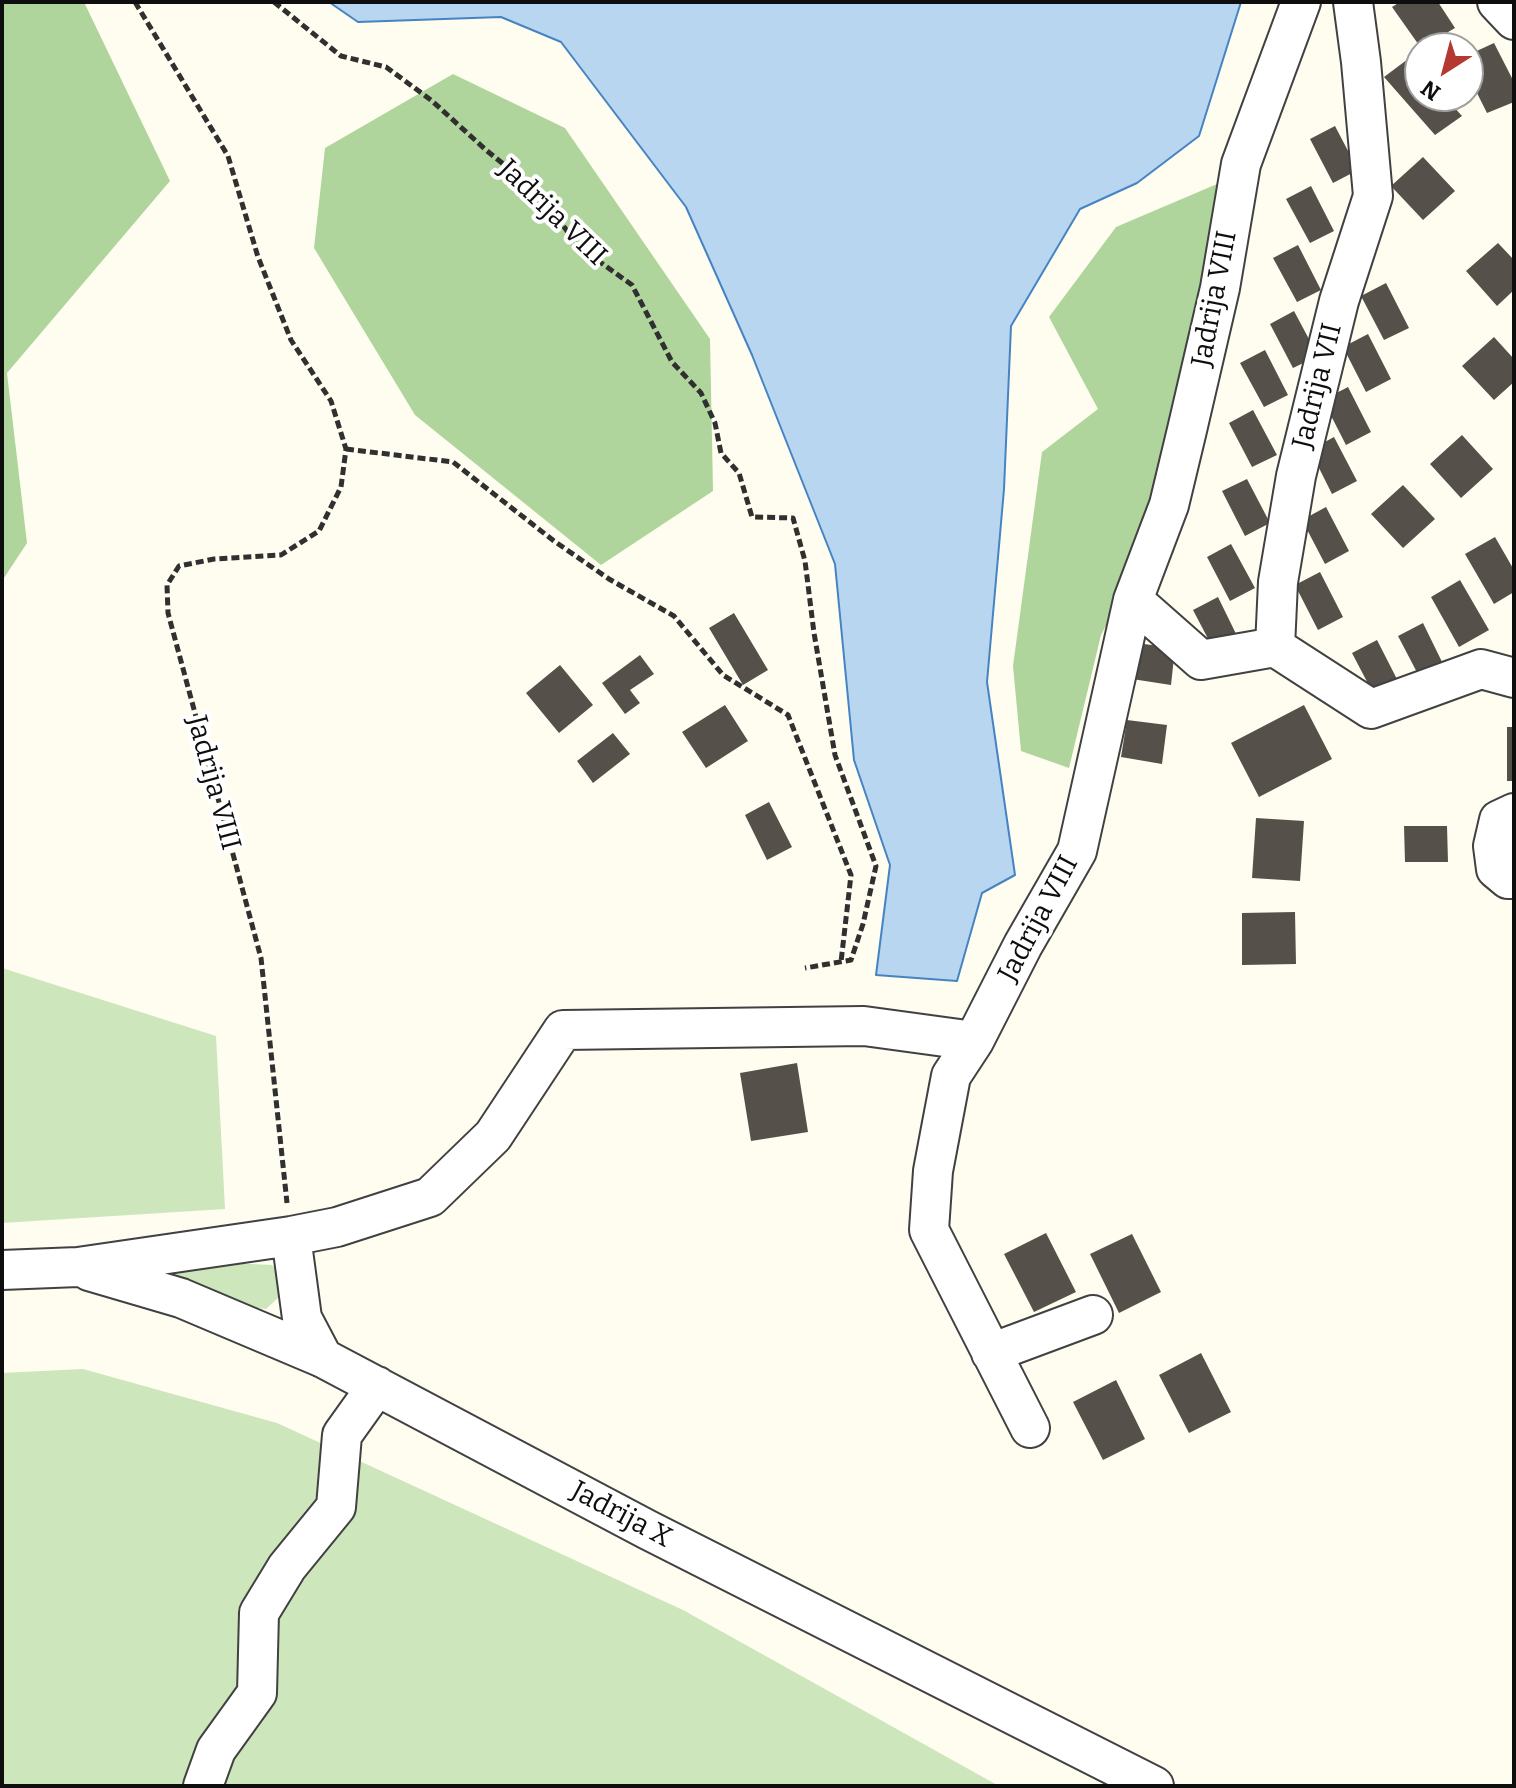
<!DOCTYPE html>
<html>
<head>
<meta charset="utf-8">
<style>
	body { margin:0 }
	#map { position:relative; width:1516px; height:1788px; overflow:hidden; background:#fefdf0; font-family:Bitter,serif }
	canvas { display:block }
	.frame { position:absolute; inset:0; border:4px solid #0e0e0e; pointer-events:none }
	.north { position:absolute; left:1404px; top:32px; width:80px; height:80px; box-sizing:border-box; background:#fff; border:2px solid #9f9f9f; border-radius:50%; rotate:216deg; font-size:22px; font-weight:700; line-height:32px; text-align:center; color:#0e0e0e }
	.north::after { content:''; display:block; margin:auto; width:28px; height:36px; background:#b33931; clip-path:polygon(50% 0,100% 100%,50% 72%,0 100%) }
</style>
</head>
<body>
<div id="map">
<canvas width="1516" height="1788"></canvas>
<div class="frame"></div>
<div class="north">N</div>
</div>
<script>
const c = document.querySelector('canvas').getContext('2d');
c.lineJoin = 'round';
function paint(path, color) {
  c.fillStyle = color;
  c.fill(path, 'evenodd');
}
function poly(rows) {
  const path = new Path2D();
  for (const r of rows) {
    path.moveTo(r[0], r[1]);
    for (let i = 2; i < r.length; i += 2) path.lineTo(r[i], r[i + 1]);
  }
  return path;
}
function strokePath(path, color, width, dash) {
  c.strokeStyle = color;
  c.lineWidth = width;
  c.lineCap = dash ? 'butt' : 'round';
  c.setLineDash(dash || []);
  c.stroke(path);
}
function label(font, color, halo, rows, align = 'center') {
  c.font = font + ' Bitter,serif';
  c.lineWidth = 8;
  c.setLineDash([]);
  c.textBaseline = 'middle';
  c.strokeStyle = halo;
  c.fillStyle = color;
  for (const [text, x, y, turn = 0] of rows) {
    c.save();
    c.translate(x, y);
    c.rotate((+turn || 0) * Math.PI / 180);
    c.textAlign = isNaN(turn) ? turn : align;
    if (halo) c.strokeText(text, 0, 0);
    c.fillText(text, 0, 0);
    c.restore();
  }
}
paint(poly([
	[2,968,216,1036,225,1209,2,1223],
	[229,1263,272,1265,282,1275,280,1296,266,1309,231,1305,153,1275],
	[83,1369,277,1423,683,1610,999,1786,2,1786,2,1373]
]), '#cde6bc');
paint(poly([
	[2,2,84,2,170,181,7,373,27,543,2,581],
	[453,74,565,128,710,339,713,491,601,565,415,415,314,248,325,148],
	[1217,184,1206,297,1157,499,1124,591,1101,635,1069,768,1021,751,1013,666,1042,452,1098,409,1049,317,1116,227]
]), '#b0d59c');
const water = poly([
	[329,2,1241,2,1199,136,1137,183,1080,209,1011,326,1004,489,987,682,1015,875,982,893,957,981,876,975,890,865,854,760,835,564,752,355,686,207,561,42,501,17,358,22,329,2]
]);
paint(water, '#b9d6f1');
strokePath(water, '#4583c2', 2);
paint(poly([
	[1400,2,1438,2,1455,28,1421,48,1392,7],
	[1494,43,1514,82,1514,102,1487,113,1468,75,1468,55],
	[1412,56,1420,66,1420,96,1444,96,1462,116,1435,135,1384,77],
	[1335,126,1358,170,1333,183,1310,139],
	[1423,157,1455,191,1423,220,1391,186],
	[1311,186,1334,231,1310,243,1286,199],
	[1498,243,1514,260,1514,290,1497,306,1466,271],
	[1298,245,1321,290,1297,302,1273,258],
	[1386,283,1409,328,1384,340,1361,296],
	[1294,311,1318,356,1293,368,1270,324],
	[1368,334,1391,379,1366,392,1343,347],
	[1494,337,1514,359,1514,382,1494,400,1462,366],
	[1265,350,1288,395,1264,407,1240,363],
	[1348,387,1371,432,1346,445,1323,400],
	[1253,410,1277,455,1252,467,1229,423],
	[1462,435,1493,469,1461,498,1430,464],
	[1334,437,1357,481,1332,494,1310,450],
	[1247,479,1270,523,1245,536,1222,491],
	[1403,485,1435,519,1403,548,1371,514],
	[1326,507,1349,551,1325,564,1302,520],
	[1495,537,1514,570,1514,592,1494,604,1465,554],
	[1231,544,1255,588,1230,601,1207,557],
	[1320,572,1343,617,1318,630,1295,585],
	[1460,580,1489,630,1459,647,1431,597],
	[1218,597,1240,642,1216,654,1193,610],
	[734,613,768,670,743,685,709,628],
	[1423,623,1445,668,1421,680,1398,636],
	[1377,640,1400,685,1375,697,1352,653],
	[1136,643,1175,648,1171,685,1132,679],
	[640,655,654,674,630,690,640,703,625,714,602,683],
	[560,665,593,705,559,733,526,693],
	[725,705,748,741,706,768,682,732],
	[1304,705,1332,759,1259,797,1231,743],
	[1127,720,1167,725,1162,764,1121,757],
	[1507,727,1514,727,1514,781,1507,781],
	[613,733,630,754,593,783,577,761],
	[769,802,792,847,767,860,745,815],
	[1256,818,1304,821,1300,881,1252,878],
	[1404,826,1447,826,1448,862,1405,862],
	[1295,912,1296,964,1242,965,1242,913],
	[797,1063,808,1132,751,1141,740,1073],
	[1046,1233,1076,1292,1034,1312,1004,1254],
	[1132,1234,1161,1292,1119,1313,1090,1254],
	[1201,1353,1231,1412,1189,1433,1159,1375],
	[1116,1380,1145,1439,1103,1460,1073,1402]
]), '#56504b');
const minor = poly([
	[1497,2,1514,20],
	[1133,600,1201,660,1275,647,1371,709,1481,669,1514,678],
	[1275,647,1278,582,1296,476,1339,301,1373,196,1361,62,1353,2],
	[1514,813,1499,820,1493,846,1496,869,1508,879,1514,879],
	[974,1041,951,1076,933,1171,929,1230,1030,1428],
	[291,1236,302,1318,323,1358],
	[2,1270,78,1267,291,1236,337,1227,430,1197,493,1136,563,1030,864,1026,974,1041,1023,945,1077,851,1133,600,1169,505,1187,430,1220,288,1241,164,1301,2],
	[89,1271,181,1298,323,1358,648,1530,1154,1786],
	[991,1353,1093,1315],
	[203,1786,216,1750,257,1693,259,1613,287,1567,336,1507,342,1435,377,1386]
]);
strokePath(minor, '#414141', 42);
strokePath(poly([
	[135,2,228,156,258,257,291,340,331,401,346,449,341,487,319,531,281,555,214,559,179,566,167,585,168,613,261,958,287,1203],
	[274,2,341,56,386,67,431,100,486,150,539,193,579,247,632,285,672,362,701,393,715,423,721,453,739,473,752,517,793,518,805,561,814,633,835,755,876,866,863,924,851,960,805,968],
	[346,449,453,462,554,541,609,579,674,616,723,675,788,715,851,875,841,962]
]), '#303030', 5, [8, 4]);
strokePath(minor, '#fff', 38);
label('28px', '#0e0e0e', '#fff', [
	["Jadrija VIII",552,213,44],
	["Jadrija VIII",1215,299,-79],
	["Jadrija VII",1318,386,-76],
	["Jadrija VIII",213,783,75],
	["Jadrija VIII",1039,919,-62],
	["Jadrija X",621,1515,28]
]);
</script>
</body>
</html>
